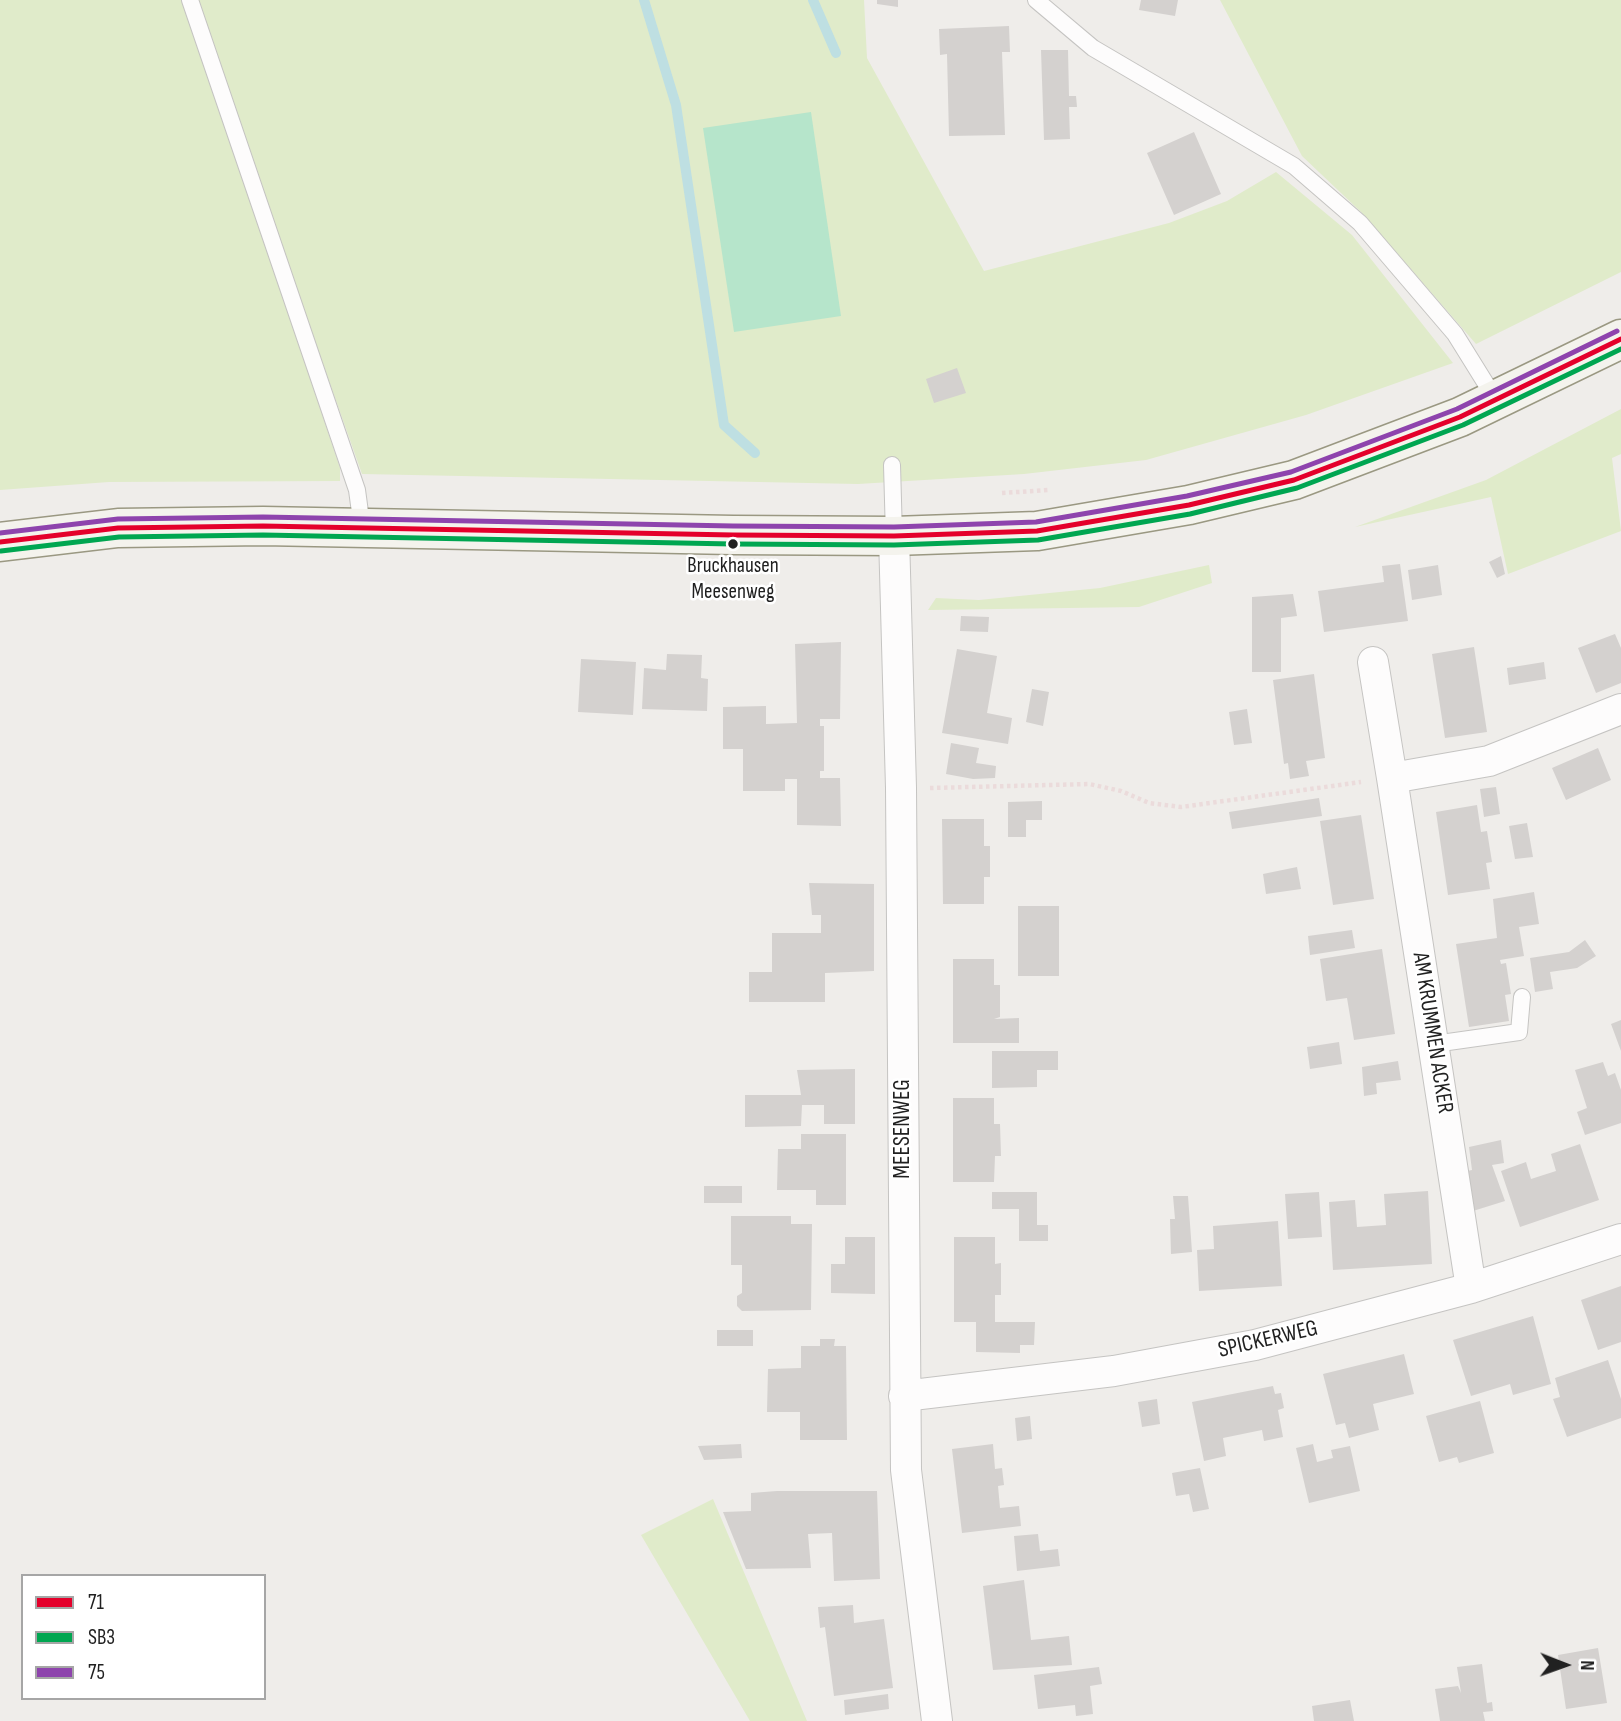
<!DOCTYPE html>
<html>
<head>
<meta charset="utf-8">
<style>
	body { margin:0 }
	#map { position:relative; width:1621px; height:1721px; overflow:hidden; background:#efedea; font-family:"Sofia Sans Condensed",sans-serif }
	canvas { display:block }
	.legend { position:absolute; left:21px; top:1574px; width:245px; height:126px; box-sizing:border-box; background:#fff; border:2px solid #a6a6a6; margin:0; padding:9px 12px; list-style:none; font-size:21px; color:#212121 }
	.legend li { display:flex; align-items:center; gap:14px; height:35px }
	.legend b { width:35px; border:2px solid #a6a6a6 }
	.north { position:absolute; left:1530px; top:1630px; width:70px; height:70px; -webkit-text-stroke:5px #fff; paint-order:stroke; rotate:91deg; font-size:19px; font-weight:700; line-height:28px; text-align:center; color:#212121 }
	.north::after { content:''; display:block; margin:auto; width:24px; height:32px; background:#212121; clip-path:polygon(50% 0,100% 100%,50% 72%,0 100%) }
</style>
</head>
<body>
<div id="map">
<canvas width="1621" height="1721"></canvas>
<ul class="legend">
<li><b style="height:9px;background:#e4002b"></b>71</li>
<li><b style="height:9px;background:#00a651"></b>SB3</li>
<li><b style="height:9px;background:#8e44ad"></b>75</li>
</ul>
<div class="north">N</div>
</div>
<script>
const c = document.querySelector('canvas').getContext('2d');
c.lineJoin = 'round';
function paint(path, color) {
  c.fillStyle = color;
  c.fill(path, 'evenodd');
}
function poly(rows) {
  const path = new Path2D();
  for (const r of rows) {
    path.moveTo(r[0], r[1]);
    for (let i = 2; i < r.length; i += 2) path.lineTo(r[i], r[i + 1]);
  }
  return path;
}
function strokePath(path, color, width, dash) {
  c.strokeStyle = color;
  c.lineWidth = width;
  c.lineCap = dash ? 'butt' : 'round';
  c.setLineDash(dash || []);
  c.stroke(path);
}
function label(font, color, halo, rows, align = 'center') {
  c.font = font + ' "Sofia Sans Condensed",sans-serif';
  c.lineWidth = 5;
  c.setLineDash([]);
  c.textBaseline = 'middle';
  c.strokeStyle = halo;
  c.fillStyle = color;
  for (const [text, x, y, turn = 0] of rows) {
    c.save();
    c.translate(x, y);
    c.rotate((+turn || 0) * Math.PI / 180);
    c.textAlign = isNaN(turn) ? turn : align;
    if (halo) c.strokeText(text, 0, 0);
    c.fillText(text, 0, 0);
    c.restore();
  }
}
paint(poly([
	[0,0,184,0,340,468,340,481,109,482,0,490],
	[194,0,864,0,867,58,984,271,1169,223,1227,201,1276,172,1352,235,1453,363,1306,415,1146,460,1024,474,858,484,362,474],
	[1220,0,1621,0,1621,272,1476,344,1361,212,1302,156],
	[1621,409,1621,454,1612,458,1621,531,1508,574,1491,497,1355,527,1486,480],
	[1209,565,1212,583,1139,607,928,610,936,598,979,600,1100,588],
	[713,1499,807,1721,750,1721,641,1535]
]), '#e0ebca');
paint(poly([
	[811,112,841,316,734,332,703,128]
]), '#b6e5cb');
strokePath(poly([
	[644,0,676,105,724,425,755,453],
	[813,0,836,53]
]), '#bedfe2', 10);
paint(poly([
	[877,0,898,0,898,7,877,4],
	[1141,0,1178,0,1175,16,1139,10],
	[1009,26,1010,52,1002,52,1005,135,949,136,947,54,940,55,939,29],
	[1041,50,1068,50,1069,96,1076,96,1077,107,1069,107,1070,139,1044,140],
	[1194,132,1221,194,1174,215,1147,153],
	[957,368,966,393,934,403,926,379],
	[1501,556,1505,574,1497,578,1489,562],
	[1400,564,1408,621,1324,632,1318,591,1384,582,1382,566],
	[1438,565,1442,595,1412,600,1408,570],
	[1293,594,1297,616,1281,618,1281,672,1252,672,1252,597],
	[961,616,989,617,988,632,960,631],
	[1615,634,1621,648,1621,683,1596,693,1578,648],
	[841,642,840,719,820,719,820,726,824,726,824,771,820,771,820,778,840,778,841,826,797,825,797,779,785,779,785,791,743,791,743,749,723,749,723,707,766,706,766,724,797,723,795,644],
	[1474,647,1487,732,1445,738,1432,654],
	[957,649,997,656,987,713,1012,718,1008,744,942,733],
	[667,654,702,655,701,678,708,679,707,711,642,709,644,668,666,670],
	[581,659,636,662,633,715,578,712],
	[1544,662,1546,679,1509,685,1507,668],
	[1314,674,1325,758,1306,761,1309,776,1290,779,1288,763,1284,764,1273,680],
	[1032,689,1049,692,1043,726,1026,722],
	[1247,709,1252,743,1234,745,1229,712],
	[951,743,979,748,976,763,996,766,995,778,973,779,946,774],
	[1598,748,1611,780,1566,800,1552,768],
	[1496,787,1500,814,1484,817,1480,789],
	[1319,798,1322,816,1232,829,1229,812],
	[1042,801,1042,820,1026,820,1026,837,1008,837,1008,802],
	[1477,805,1481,832,1487,831,1492,862,1486,863,1490,889,1448,895,1436,812],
	[1361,815,1374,899,1333,905,1320,821],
	[942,819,984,819,984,846,990,846,990,877,984,877,984,904,943,904],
	[1527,823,1533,857,1515,859,1509,826],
	[1297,867,1301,889,1266,894,1263,874],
	[809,883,874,884,874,971,825,973,825,1002,749,1002,749,972,772,972,772,933,821,933,821,915,812,915],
	[1534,892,1539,924,1519,927,1524,956,1500,960,1501,964,1506,963,1511,994,1505,995,1509,1021,1469,1027,1456,944,1497,938,1493,899],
	[1018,906,1059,906,1059,976,1018,976],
	[1352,930,1355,948,1310,955,1308,936],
	[1585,940,1596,956,1577,968,1550,972,1553,989,1535,992,1530,958,1569,952],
	[1382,949,1395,1034,1354,1040,1347,998,1326,1001,1320,959],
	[953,959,994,959,994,985,1000,985,1000,1017,994,1019,1019,1018,1019,1043,953,1043],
	[1621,1020,1621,1051,1611,1024],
	[1339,1042,1342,1064,1310,1069,1307,1047],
	[992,1051,1058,1051,1058,1070,1037,1070,1037,1087,992,1088],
	[1398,1061,1401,1080,1376,1083,1377,1094,1364,1096,1362,1067],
	[1603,1062,1608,1076,1615,1073,1621,1090,1621,1123,1585,1135,1577,1112,1587,1108,1575,1070],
	[855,1069,855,1124,824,1124,824,1105,802,1105,801,1126,745,1127,745,1095,801,1095,797,1070],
	[953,1098,994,1098,994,1124,1000,1124,1001,1156,995,1156,994,1182,953,1182],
	[801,1134,846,1134,846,1205,816,1205,816,1190,777,1190,778,1149,801,1149],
	[1501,1140,1504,1163,1492,1165,1505,1201,1473,1211,1467,1171,1472,1170,1469,1147],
	[1580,1144,1599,1200,1520,1227,1501,1171,1526,1162,1531,1179,1556,1171,1551,1154],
	[704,1186,742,1186,742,1203,704,1203],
	[1428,1191,1432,1264,1333,1270,1329,1202,1355,1200,1357,1227,1386,1225,1384,1194],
	[992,1192,1037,1192,1037,1225,1048,1225,1048,1241,1019,1241,1019,1209,992,1209],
	[1319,1192,1322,1237,1288,1239,1285,1194],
	[1173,1196,1188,1196,1192,1252,1171,1254,1170,1219,1175,1219],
	[731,1216,791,1216,791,1224,812,1224,811,1310,742,1311,737,1306,737,1296,742,1293,742,1265,731,1265],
	[1278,1221,1282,1286,1199,1291,1197,1250,1214,1249,1213,1226],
	[845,1237,875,1237,875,1294,831,1293,831,1264,845,1264],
	[954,1237,995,1237,995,1264,1001,1263,1001,1295,995,1295,995,1322,1035,1322,1034,1345,1020,1345,1020,1353,976,1352,976,1322,954,1322],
	[1621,1286,1621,1342,1598,1350,1581,1300],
	[1533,1316,1551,1384,1513,1395,1510,1384,1471,1396,1453,1340],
	[717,1330,753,1330,753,1346,717,1346],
	[820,1339,835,1339,834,1346,846,1346,847,1440,800,1440,800,1412,767,1412,768,1369,801,1368,801,1346,820,1346],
	[1404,1354,1414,1394,1373,1404,1379,1430,1349,1438,1345,1423,1336,1425,1323,1374],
	[1608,1360,1621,1399,1621,1418,1567,1437,1553,1399,1560,1397,1555,1378],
	[1273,1386,1275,1394,1281,1393,1284,1408,1278,1410,1283,1437,1264,1441,1262,1430,1223,1438,1226,1456,1204,1461,1192,1402],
	[1157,1399,1160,1424,1142,1427,1138,1402],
	[1480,1401,1494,1453,1459,1463,1457,1457,1439,1462,1426,1416],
	[1030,1416,1032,1439,1017,1441,1015,1418],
	[741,1444,742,1458,704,1460,698,1446],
	[993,1444,995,1469,1002,1468,1004,1485,998,1486,1000,1508,1019,1506,1021,1526,962,1533,952,1449],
	[1313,1444,1317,1462,1333,1458,1331,1450,1350,1446,1360,1491,1309,1503,1296,1448],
	[1200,1468,1209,1509,1193,1512,1189,1494,1176,1496,1172,1473],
	[777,1491,877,1491,880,1579,834,1581,832,1533,808,1534,811,1568,746,1569,723,1512,751,1511,751,1493],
	[1038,1534,1040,1551,1058,1549,1060,1566,1017,1571,1014,1536],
	[1024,1580,1031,1640,1069,1636,1072,1665,993,1670,983,1586],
	[853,1605,854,1623,884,1619,893,1688,834,1696,825,1627,820,1628,818,1607],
	[1598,1648,1607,1703,1566,1709,1558,1655],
	[1482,1664,1487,1703,1492,1702,1493,1711,1483,1712,1485,1721,1440,1721,1435,1689,1458,1686,1461,1693,1457,1667],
	[1099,1667,1102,1684,1090,1686,1093,1714,1076,1716,1075,1705,1038,1709,1034,1675],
	[888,1694,889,1709,845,1715,844,1700],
	[1350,1700,1354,1721,1314,1721,1312,1706]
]), '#d4d1cf');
const service = poly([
	[190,0,357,490,362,527],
	[1036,0,1093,48,1294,166,1360,223,1455,334,1496,400],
	[892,465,894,536],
	[1434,1044,1519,1032,1522,997]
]);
const minor = poly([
	[894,536,901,788,906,1470,937,1721],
	[1373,662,1392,778],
	[1471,1288,1392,778,1489,761,1621,709],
	[904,1396,1114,1371,1255,1345,1471,1288,1621,1239]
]);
const secondary = poly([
	[0,542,118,528,263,526,733,535,894,536,1037,531,1189,505,1294,480,1460,417,1621,339]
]);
strokePath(service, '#c5c4c2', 18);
strokePath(minor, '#c5c4c2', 32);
strokePath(secondary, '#9a9882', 41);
strokePath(poly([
	[1002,493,1049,490],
	[930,788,1089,784,1121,791,1149,803,1181,807,1361,782]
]), '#ebdbdb', 4.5, [3.5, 3.5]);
strokePath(service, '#fdfcfc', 16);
strokePath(minor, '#fdfcfc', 30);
strokePath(secondary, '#f4f3ed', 38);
strokePath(poly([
	[0,542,118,528,263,526,733,535,894,536,1037,531,1189,505,1294,480,1460,417,1621,339]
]), '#e4002b', 5);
strokePath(poly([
	[1,551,119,537,263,535,733,544,894,545,1038,540,1190,514,1297,488,1463,425,1621,349]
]), '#00a651', 5);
strokePath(poly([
	[0,533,118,519,263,517,733,526,894,527,1036,522,1187,496,1291,472,1457,409,1617,331]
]), '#8e44ad', 5);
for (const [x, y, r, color] of [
	[733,544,6,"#212121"]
]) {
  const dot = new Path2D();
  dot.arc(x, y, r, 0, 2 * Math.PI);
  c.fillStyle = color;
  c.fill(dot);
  strokePath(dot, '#fff', 2.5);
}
label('21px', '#212121', '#fff', [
	["Bruckhausen",733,567],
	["Meesenweg",733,593]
]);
label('23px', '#212121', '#fff', [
	["AM KRUMMEN ACKER",1432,1033,81],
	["MEESENWEG",903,1129,-90],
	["SPICKERWEG",1268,1340,-13]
]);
</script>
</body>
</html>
